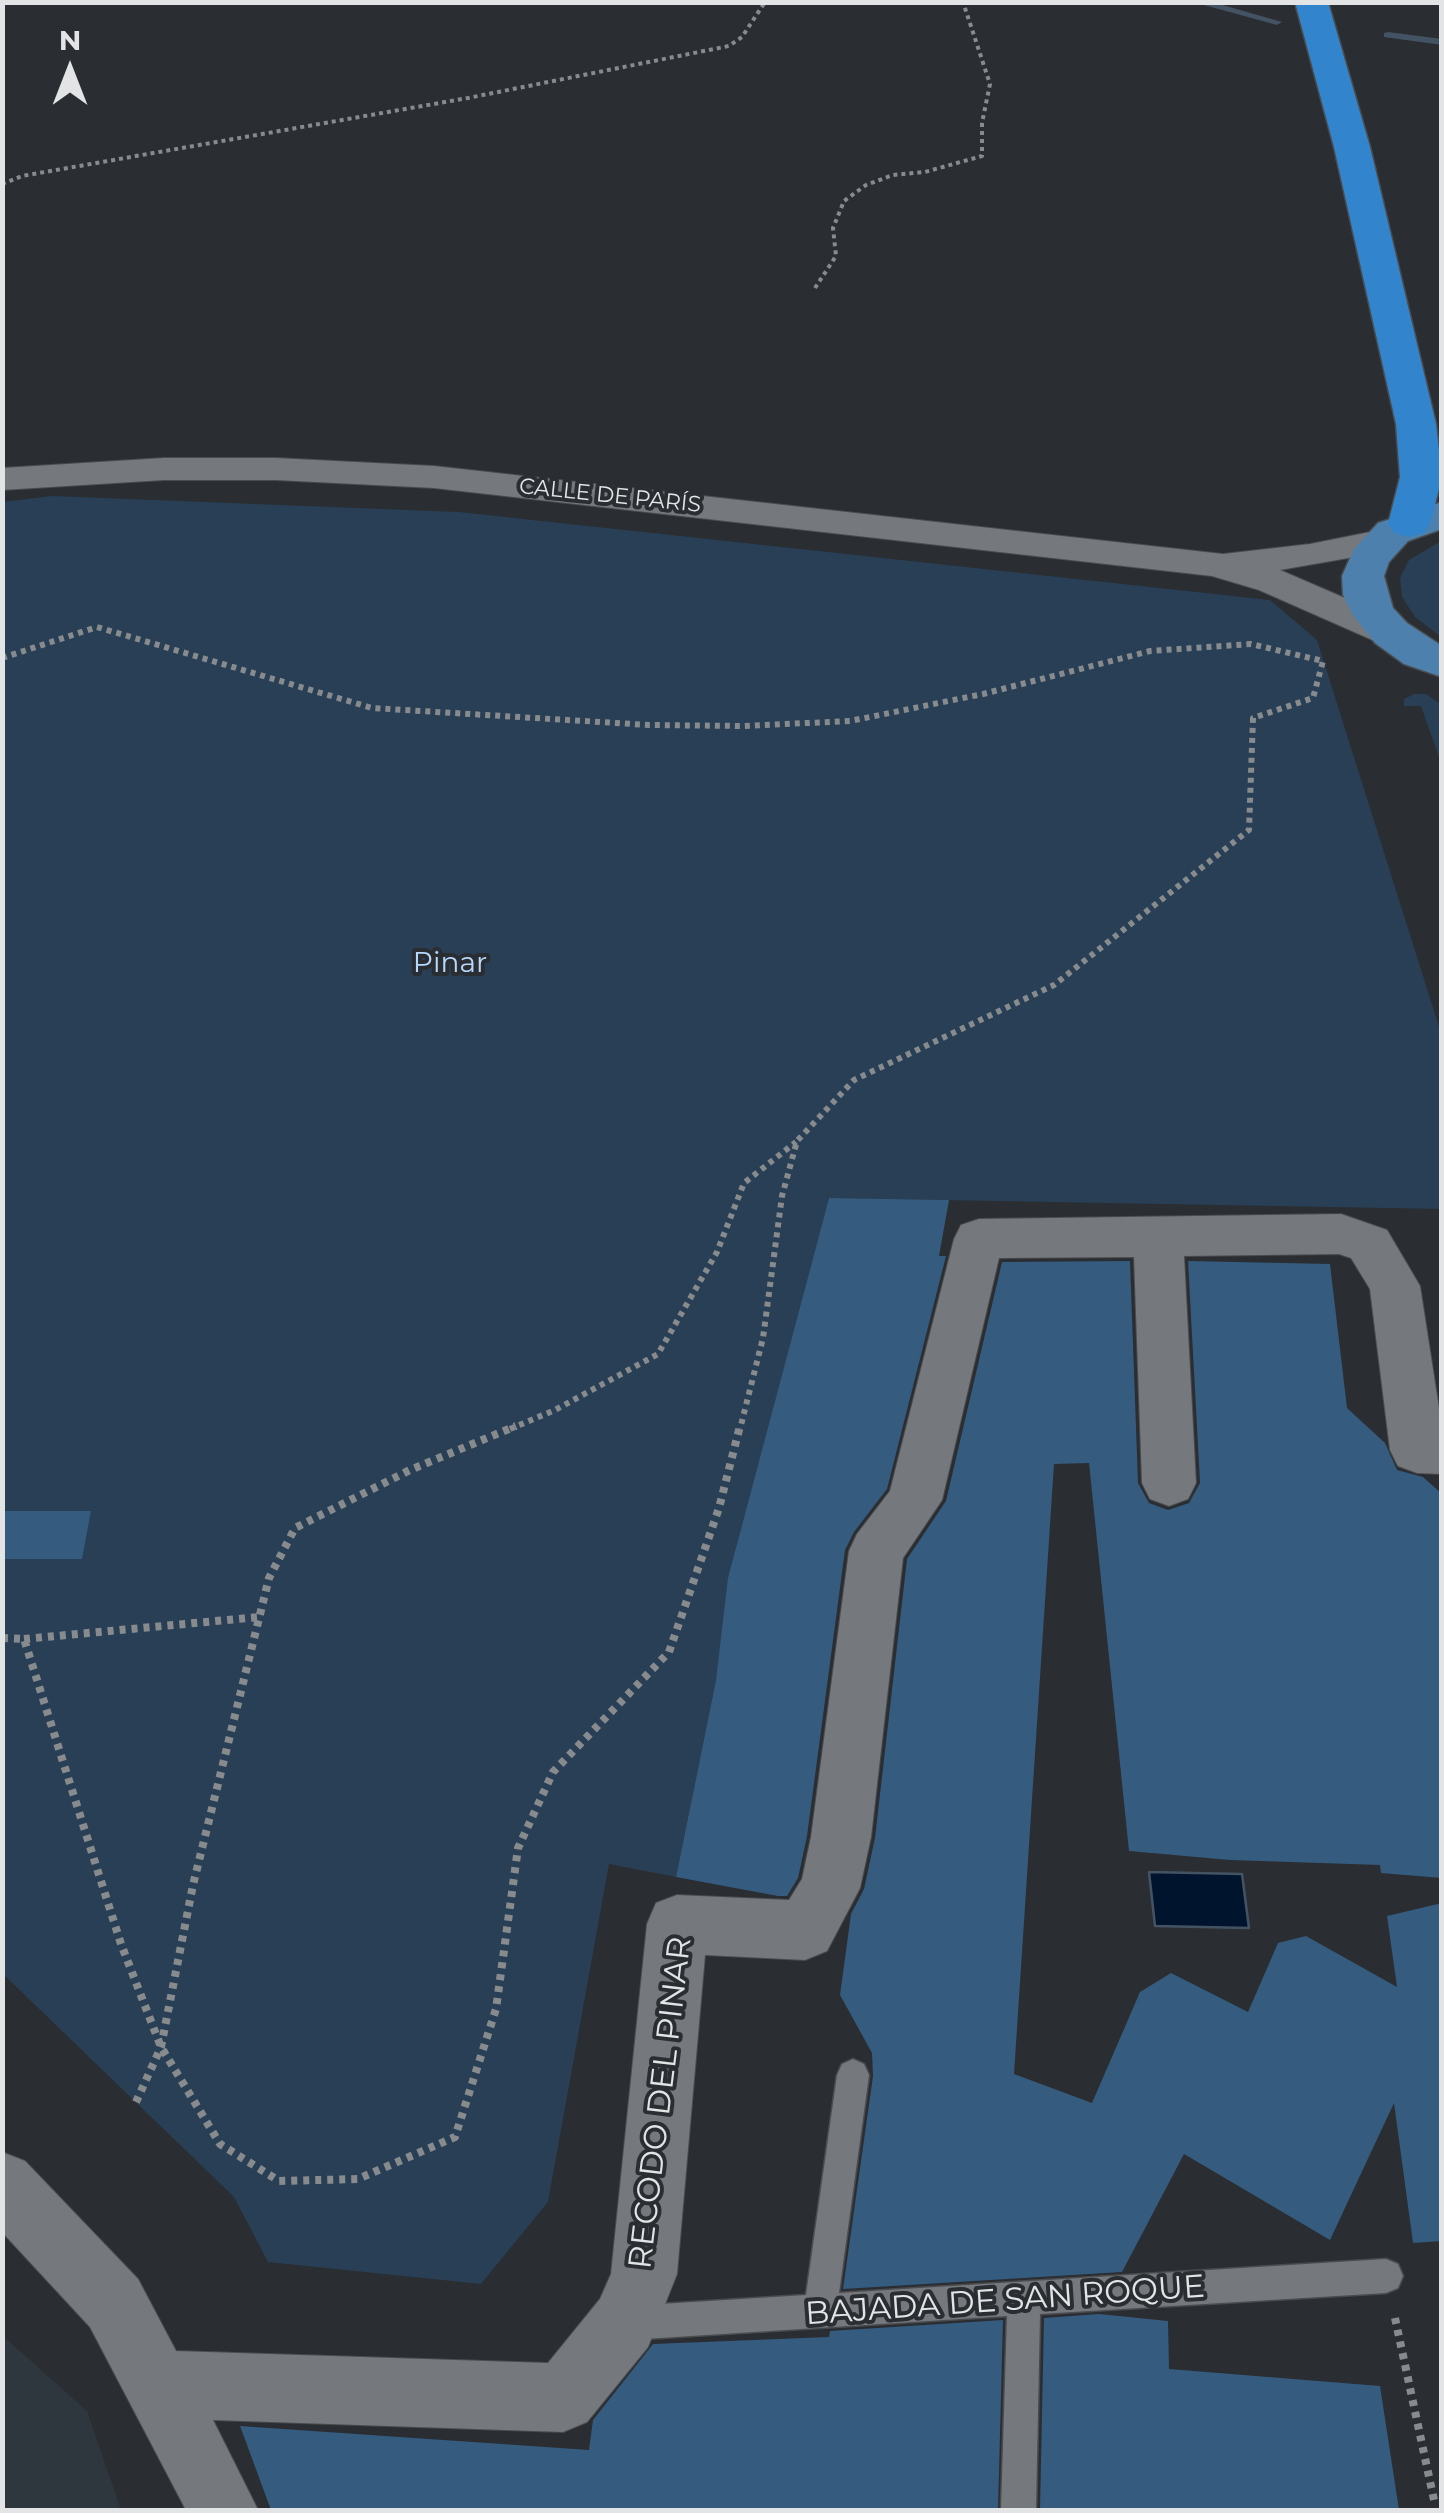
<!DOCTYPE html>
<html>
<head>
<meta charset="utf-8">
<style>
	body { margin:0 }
	#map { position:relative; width:1444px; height:2513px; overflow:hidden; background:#2a2d31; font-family:Montserrat,sans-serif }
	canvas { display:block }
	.frame { position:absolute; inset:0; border:5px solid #e2e4e6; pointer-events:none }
	.north { position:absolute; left:20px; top:20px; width:100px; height:100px; -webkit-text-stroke:8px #2a2d31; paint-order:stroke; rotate:0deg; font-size:28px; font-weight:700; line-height:40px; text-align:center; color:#e2e4e6 }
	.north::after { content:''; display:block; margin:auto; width:35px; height:45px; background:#e2e4e6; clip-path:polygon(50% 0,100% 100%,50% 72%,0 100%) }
</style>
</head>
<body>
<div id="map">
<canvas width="1444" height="2513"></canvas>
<div class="frame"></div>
<div class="north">N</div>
</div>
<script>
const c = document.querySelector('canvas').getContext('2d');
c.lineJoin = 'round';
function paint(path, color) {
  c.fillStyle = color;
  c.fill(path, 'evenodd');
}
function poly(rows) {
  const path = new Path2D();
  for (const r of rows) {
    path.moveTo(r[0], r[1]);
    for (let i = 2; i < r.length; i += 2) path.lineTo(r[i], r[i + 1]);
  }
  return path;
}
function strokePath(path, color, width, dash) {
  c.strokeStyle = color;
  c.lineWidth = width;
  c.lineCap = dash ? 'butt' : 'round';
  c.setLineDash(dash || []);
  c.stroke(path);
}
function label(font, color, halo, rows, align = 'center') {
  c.font = font + ' Montserrat,sans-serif';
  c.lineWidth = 8;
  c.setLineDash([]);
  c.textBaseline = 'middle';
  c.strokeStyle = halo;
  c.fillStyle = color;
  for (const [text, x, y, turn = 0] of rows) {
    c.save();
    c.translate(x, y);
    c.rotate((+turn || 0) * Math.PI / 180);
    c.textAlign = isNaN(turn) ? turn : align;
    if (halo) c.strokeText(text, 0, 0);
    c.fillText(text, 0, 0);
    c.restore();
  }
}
paint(poly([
	[2,2335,87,2411,121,2510,3,2510]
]), '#2f373e');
paint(poly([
	[52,496,459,512,1270,600,1317,640,1441,1033,1441,1209,829,1198,738,1542,716,1680,676,1877,609,1864,548,2202,481,2284,268,2262,234,2197,3,1974,2,502],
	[1441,541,1442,541,1441,637,1415,617,1402,597,1400,578,1409,560],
	[1414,694,1426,694,1441,704,1441,763,1421,706,1404,706,1404,699]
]), '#283f55');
const water = poly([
	[1149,1872,1242,1874,1249,1928,1155,1926,1149,1872]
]);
paint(water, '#00152d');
strokePath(water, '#445364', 2.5);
paint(poly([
	[1193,2,1212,2,1282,22,1277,25,1193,2],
	[1388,32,1442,39,1442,45,1384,37,1384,33,1388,32]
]), '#445364');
paint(poly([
	[829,1198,949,1200,939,1256,946,1256,887,1489,854,1532,845,1550,807,1836,798,1878,787,1896,778,1896,676,1877,716,1680,728,1578],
	[1130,1261,1138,1483,1149,1503,1168,1510,1189,1503,1200,1483,1188,1261,1330,1264,1347,1408,1385,1443,1397,1470,1423,1477,1442,1494,1442,1878,1381,1873,1380,1865,1230,1860,1129,1851,1089,1463,1054,1464,1014,2074,1092,2103,1140,1992,1171,1973,1248,2012,1278,1943,1306,1936,1397,1987,1387,1916,1442,1903,1442,2241,1413,2243,1394,2103,1330,2240,1184,2154,1122,2272,843,2289,873,2076,872,2053,840,1995,851,1914,864,1889,875,1838,907,1559,946,1501,1002,1262],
	[2,1511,91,1511,82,1559,2,1559],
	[1099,2314,1168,2321,1169,2369,1380,2386,1399,2510,1040,2510,1044,2318],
	[1003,2320,998,2510,271,2510,240,2426,589,2450,593,2420,653,2344,829,2337,830,2331]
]), '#355b7f');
const lane = poly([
	[853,2059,864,2064,869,2075,839,2293,1386,2259,1398,2264,1403,2276,1398,2288,1386,2293,1040,2314,1036,2510,1001,2510,1007,2316,628,2340,616,2335,611,2323,616,2311,628,2306,806,2295,837,2075,842,2064,853,2059]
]);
const street = poly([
	[164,458,276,458,434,466,1223,554,1310,544,1380,530,1394,534,1399,542,1394,550,1280,570,1405,624,1411,633,1405,642,1391,646,1377,642,1259,590,1212,576,434,488,276,480,164,480,2,490,2,468,164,458],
	[1341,1214,1387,1230,1420,1286,1442,1428,1442,1474,1417,1473,1398,1466,1390,1450,1370,1289,1351,1258,1339,1254,1184,1256,1196,1483,1188,1499,1169,1506,1150,1499,1142,1483,1134,1257,999,1258,942,1500,903,1558,871,1837,860,1888,827,1951,805,1960,705,1955,677,2274,648,2347,587,2422,563,2432,213,2420,258,2510,186,2510,90,2327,2,2232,2,2152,25,2161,138,2279,176,2351,548,2363,600,2299,611,2274,647,1924,656,1903,677,1895,789,1900,802,1879,811,1837,849,1551,857,1534,890,1491,954,1239,961,1225,979,1219,1341,1214]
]);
const primary = poly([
	[1442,502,1442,529,1408,541,1389,562,1384,576,1393,608,1407,623,1442,646,1442,677,1404,664,1375,643,1352,614,1343,595,1342,576,1354,549,1378,523,1442,502]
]);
const highway = poly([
	[1295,2,1328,2,1370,147,1436,424,1442,477,1430,524,1424,533,1409,537,1394,533,1388,524,1400,477,1396,424,1334,147,1295,2]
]);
strokePath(lane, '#494b4e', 3);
strokePath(street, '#494b4e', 2);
strokePath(primary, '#494b4e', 3);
strokePath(highway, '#494b4e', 3);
strokePath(poly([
	[2,184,22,176,468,98,729,46,742,37,765,2],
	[815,288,836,256,833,228,844,201,866,185,893,175,925,172,982,156,982,123,990,84,963,2]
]), '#888b8e', 4, [4, 4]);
strokePath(poly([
	[2,658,97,627,372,708,649,725,743,726,850,721,983,694,1150,651,1251,644,1323,661,1313,698,1253,718,1249,830,1054,985,854,1080,797,1141,782,1196,763,1338,740,1429],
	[510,1429,555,1410,658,1354,717,1252,744,1183,796,1142]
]), '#888b8e', 6, [5, 5]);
strokePath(poly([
	[2,1638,24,1639,121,1944,161,2047,220,2144,279,2181,358,2179,455,2137,496,2009,518,1848,553,1772,669,1652,719,1508,740,1426],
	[24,1639,259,1617],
	[136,2102,161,2047,193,1885,269,1578,295,1528,410,1470,516,1426],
	[1395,2318,1434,2500,1442,2501]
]), '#888b8e', 8, [6, 6]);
paint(lane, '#75787c');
paint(street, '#75787c');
paint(primary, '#4d80ad');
paint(highway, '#3285cd');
label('22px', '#e2e4e6', '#2a2d31', [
	["CALLE DE PARÍS",610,496,6]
]);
label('28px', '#b5d8fc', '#2a2d31', [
	["Pinar",450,964]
]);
label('32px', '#e2e4e6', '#2a2d31', [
	["RECODO DEL PINAR",661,2103,-83],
	["BAJADA DE SAN ROQUE",1005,2301,-4]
]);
</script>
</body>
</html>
